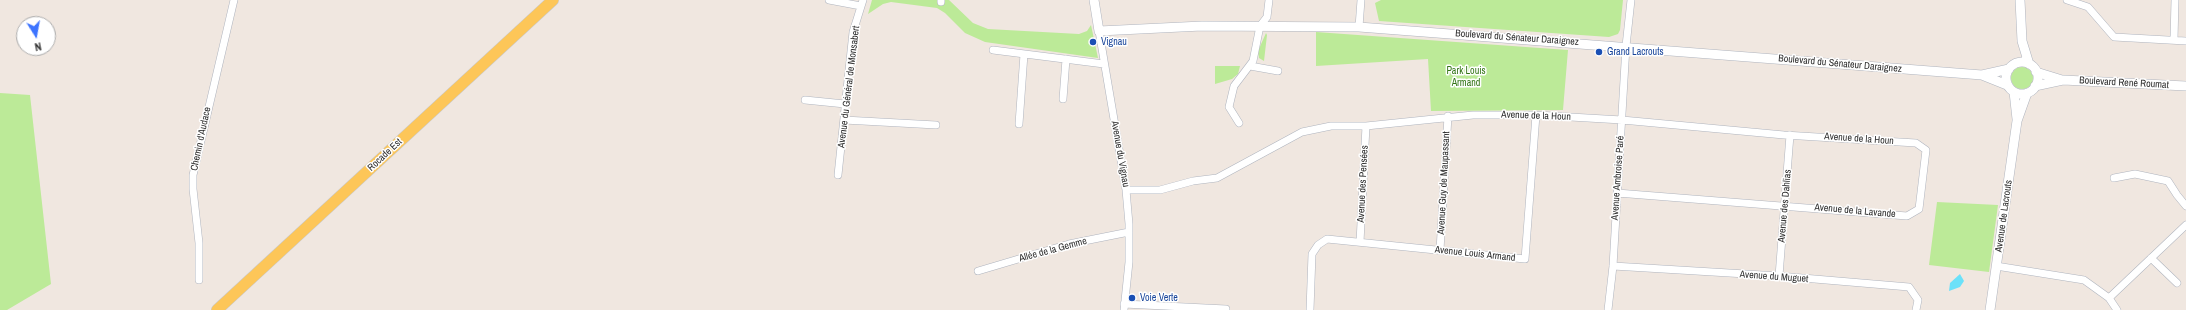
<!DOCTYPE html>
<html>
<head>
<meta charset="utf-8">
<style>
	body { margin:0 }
	#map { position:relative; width:2186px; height:310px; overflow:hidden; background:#f0e7e0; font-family:"Archivo Narrow",sans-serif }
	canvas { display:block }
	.north { position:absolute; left:16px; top:16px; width:40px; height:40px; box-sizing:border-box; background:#fff; border:1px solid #ababab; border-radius:50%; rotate:169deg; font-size:11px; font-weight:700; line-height:16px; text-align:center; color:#2e2e2e }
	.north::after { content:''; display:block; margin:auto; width:14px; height:18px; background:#3d74ff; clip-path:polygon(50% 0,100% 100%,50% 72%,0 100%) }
</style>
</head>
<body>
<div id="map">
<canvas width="2186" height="310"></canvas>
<div class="north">N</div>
</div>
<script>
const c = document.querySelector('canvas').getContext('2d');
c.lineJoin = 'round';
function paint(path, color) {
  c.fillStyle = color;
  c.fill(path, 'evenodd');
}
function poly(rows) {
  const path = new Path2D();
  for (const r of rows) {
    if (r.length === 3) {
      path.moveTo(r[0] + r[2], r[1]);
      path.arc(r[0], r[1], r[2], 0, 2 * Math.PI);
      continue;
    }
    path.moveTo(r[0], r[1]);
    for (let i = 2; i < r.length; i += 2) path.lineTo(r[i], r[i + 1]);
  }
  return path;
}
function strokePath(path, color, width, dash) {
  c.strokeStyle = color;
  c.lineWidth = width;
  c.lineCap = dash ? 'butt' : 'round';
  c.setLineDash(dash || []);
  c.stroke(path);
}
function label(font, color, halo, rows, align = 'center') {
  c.font = font + ' "Archivo Narrow",sans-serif';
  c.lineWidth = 3;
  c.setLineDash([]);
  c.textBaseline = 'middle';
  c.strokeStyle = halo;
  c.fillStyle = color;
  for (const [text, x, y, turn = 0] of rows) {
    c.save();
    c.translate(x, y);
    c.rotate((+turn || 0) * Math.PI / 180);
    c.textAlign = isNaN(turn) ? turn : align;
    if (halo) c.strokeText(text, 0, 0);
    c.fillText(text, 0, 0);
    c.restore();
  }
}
paint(poly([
	[872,0,949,0,973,23,988,29,1079,34,1087,31,1091,25,1098,58,985,42,965,33,945,13,937,8,891,2,883,4,868,14],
	[1381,0,1623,0,1620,30,1618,34,1609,37,1379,21,1375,3],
	[1316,32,1568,50,1563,110,1431,111,1428,59,1316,66],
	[1266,33,1267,35,1264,61,1259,58,1258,51],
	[1215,66,1240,66,1238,74,1232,79,1215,84],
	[2022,78,11],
	[0,93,30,95,51,284,7,310,0,310],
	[1937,202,1998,205,1989,272,1929,265]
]), '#bcea98');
paint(poly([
	[1960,274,1964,281,1960,287,1949,291,1950,283]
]), '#6be1f9');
const minor = poly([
	[829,0,861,6],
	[2067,0,2088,7,2114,37,2186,41],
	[941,2,941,0],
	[1359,27,1361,0],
	[1099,31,1126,190,1129,224,1129,262,1124,310],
	[2174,40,2175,0],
	[993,50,1104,64],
	[1250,66,1278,71],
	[1063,99,1066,59],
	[805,100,845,104],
	[844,120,936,125],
	[1239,123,1229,107,1234,86,1253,61,1260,26,1267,17,1269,0],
	[1019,124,1024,54],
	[838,175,853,32,863,0],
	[2114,178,2135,174,2168,181,2177,195,2186,206],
	[1126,190,1160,190,1193,181,1217,178,1302,132,1331,126,1366,126,1473,115,1536,115,1622,120,1784,135,1916,143,1926,150,1919,209,1907,216,1617,193],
	[1360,242,1366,126],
	[1440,250,1448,116],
	[2151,258,2177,283],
	[1613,266,1779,276,1909,287,1918,300,1916,310],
	[1996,266,2084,280,2109,298,2117,310],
	[978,271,1069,244,1129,232],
	[1779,276,1790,135],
	[199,280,199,243,193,189,193,175,234,0],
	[2109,298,2186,225],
	[1124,304,1226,309],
	[1310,310,1312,254,1318,245,1327,239,1525,259,1536,115],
	[1608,310,1613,266,1626,46,1631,0]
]);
const tertiary = poly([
	[1094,0,1099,31,1202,26,1359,27,1982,75,2007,85],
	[2020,0,2022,41,2029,64],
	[2022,78,16],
	[2036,72,2062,80],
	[1982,75,2009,69],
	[2035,86,2063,80,2186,86],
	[2014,92,2017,119],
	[1990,310,2017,121,2027,93]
]);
const primary = poly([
	[217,310,553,0]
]);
strokePath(minor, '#afb4be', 8);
strokePath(tertiary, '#afb4be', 10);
strokePath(primary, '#c9c9c9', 12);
strokePath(minor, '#fff', 7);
strokePath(tertiary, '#fff', 9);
strokePath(primary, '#fdc658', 11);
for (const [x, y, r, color] of [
	[1093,42,4,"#1a4fb4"],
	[1599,52,4,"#1a4fb4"],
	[1132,298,4,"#1a4fb4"]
]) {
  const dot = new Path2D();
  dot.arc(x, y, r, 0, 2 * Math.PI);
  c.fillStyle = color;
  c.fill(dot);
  strokePath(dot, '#fff', 1.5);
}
label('10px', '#2e2e2e', '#fff', [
	["Boulevard du Sénateur Daraignez",1517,38,4],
	["Boulevard du Sénateur Daraignez",1840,64,5],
	["Boulevard René Roumat",2124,83,3],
	["Avenue du Général de Monsabert",849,87,-83],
	["Avenue de la Houn",1536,116,2],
	["Chemin d'Audace",201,139,-78],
	["Avenue de la Houn",1859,139,4],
	["Avenue du Vignau",1120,154,80],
	["Rocade Est",385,155,-43],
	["Avenue Ambroise Paré",1618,178,-86],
	["Avenue Guy de Maupassant",1444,183,-87],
	["Avenue des Pensées",1363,184,-87],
	["Avenue des Dahlias",1785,206,-85],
	["Avenue de la Lavande",1855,211,5],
	["Avenue de Lacrouts",2004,216,-82],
	["Allée de la Gemme",1053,250,-15],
	["Avenue Louis Armand",1475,254,6],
	["Avenue du Muguet",1774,277,4]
]);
label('10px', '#164399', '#fff', [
	["Vignau",1101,42],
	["Grand Lacrouts",1607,52],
	["Voie Verte",1140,298]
], 'left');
label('10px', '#327415', '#fff', [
	["Park Louis",1466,71],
	["Armand",1466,83]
]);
</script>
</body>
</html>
